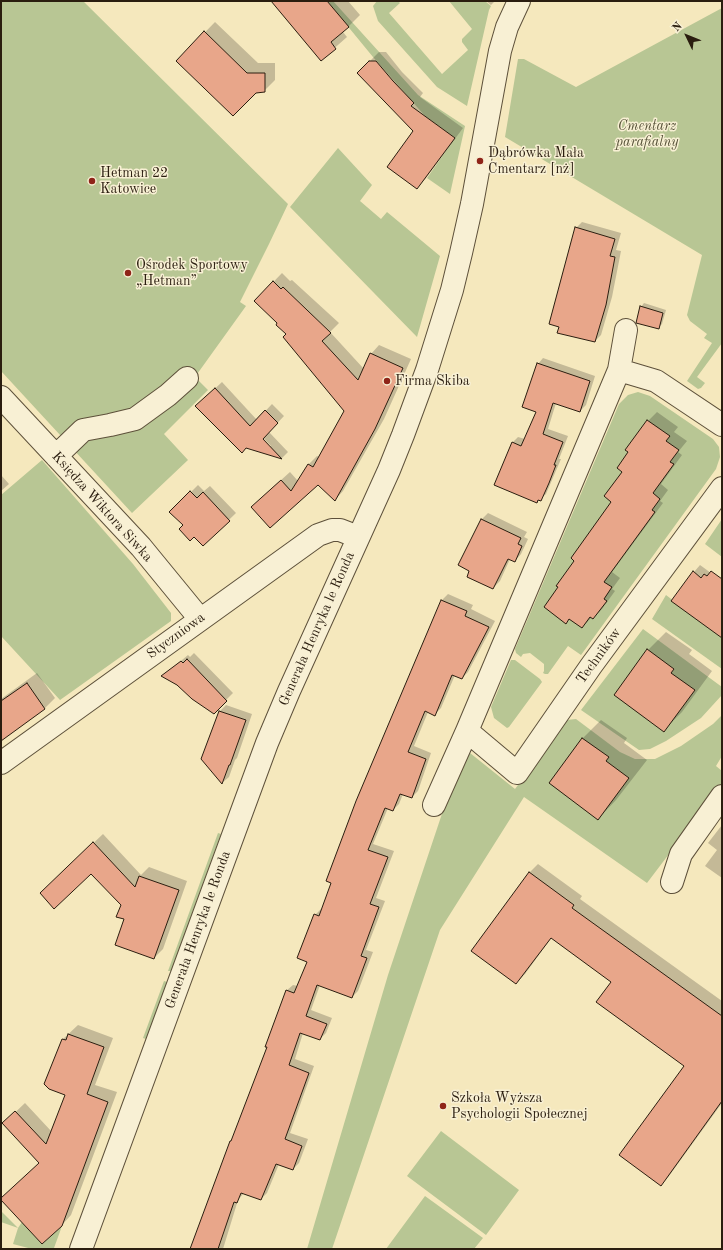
<!DOCTYPE html>
<meta charset="utf-8">
<style>
body{margin:0}
#map{position:relative;width:723px;height:1250px;overflow:hidden;background:#f5e8bd;font-family:"Old Standard TT",serif}
canvas{display:block}
.frame{position:absolute;inset:0;border:2px solid #2a1d0f;pointer-events:none}
.north{position:absolute;left:667px;top:16px;width:40px;height:40px;-webkit-text-stroke:3px #f8f0d4;paint-order:stroke;rotate:313deg;font-size:11px;font-weight:700;line-height:16px;text-align:center;color:#2a1d0f}
.north::after{content:'';display:block;margin:auto;width:14px;height:18px;background:#2a1d0f;clip-path:polygon(50% 0,100% 100%,50% 72%,0 100%)}
</style>
<div id="map">
<canvas width="723" height="1250"></canvas>
<div class="frame"></div>
<div class="north">N</div>
</div>
<script>
const g = document.querySelector('canvas').getContext('2d');
g.lineJoin = 'round';
function fillPath(path, color) {
  g.fillStyle = color;
  g.fill(path, 'evenodd');
}
function toPath(rows) {
  const path = new Path2D();
  for (const r of rows) {
    path.moveTo(r[0], r[1]);
    for (let i = 2; i < r.length; i += 2) path.lineTo(r[i], r[i + 1]);
  }
  return path;
}
function strokePath(path, color, width, dash) {
  g.strokeStyle = color;
  g.lineWidth = width;
  g.lineCap = dash ? 'butt' : 'round';
  g.setLineDash(dash || []);
  g.stroke(path);
}
function write(font, color, halo, rows, align = 'center') {
  g.font = font + ' "Old Standard TT",serif';
  g.lineWidth = 3;
  g.setLineDash([]);
  g.textBaseline = 'middle';
  g.strokeStyle = halo;
  g.fillStyle = color;
  for (const [text, x, y, turn = 0] of rows) {
    g.save();
    g.translate(x, y);
    g.rotate((+turn || 0) * Math.PI / 180);
    g.textAlign = isNaN(turn) ? turn : align;
    if (halo) g.strokeText(text, 0, 0);
    g.fillText(text, 0, 0);
    g.restore();
  }
}
const green = toPath([
 [1,1,83,1,288,204,269,244,240,302,246,306,195,377,208,390,164,434,188,460,132,513,1,371],
 [327,1,333,1,418,95,465,126,450,194,427,178,455,138,425,116,373,57],
 [377,1,398,1,400,3,389,13,442,74,468,50,462,42,462,39,472,29,449,1,485,1,491,6,489,10,467,106,437,87,378,21,373,6],
 [722,8,722,343,697,377,705,383,701,388,698,389,687,381,712,343,704,338,707,334,690,321,687,315,702,255,505,137,518,59,524,59,576,87],
 [338,148,372,185,360,201,381,219,387,212,440,256,417,337,290,207],
 [638,392,650,396,713,439,719,447,720,457,716,469,581,655,568,646,548,674,545,674,543,673,544,671,544,664,530,653,523,654,521,657,516,653,515,649,619,404,628,395],
 [42,460,133,564,171,613,171,621,60,700,1,636,1,495],
 [722,519,722,557,705,544],
 [666,595,722,638,722,669,652,619],
 [643,629,722,687,722,695,701,718,666,741,650,749,639,750,581,710],
 [511,660,515,660,540,679,542,682,509,727,507,728,494,718,491,707],
 [722,715,722,756,716,766,722,771,722,784,647,883,524,797,440,930,332,1249,307,1249,388,975,460,760,465,749,515,789,567,720,576,719,620,752,635,759,655,759,681,746,713,724],
 [218,833,221,834,171,971,168,971],
 [164,981,167,982,146,1039,143,1038],
 [441,1131,519,1190,486,1235,407,1176],
 [425,1196,483,1238,474,1249,386,1249],
 [1,1211,18,1228,22,1222,42,1244,62,1226,54,1248,32,1249,13,1244,18,1228,1,1222]
]);
const shadow = toPath([
 [272,1,348,1,360,15,343,32,347,37,321,60],
 [486,1,495,1,491,5],
 [215,22,258,63,275,63,275,80,264,91,177,61],
 [379,52,386,52,402,72,423,93,420,97,463,128,426,178,417,188,415,131,358,73],
 [582,222,621,233,616,250,621,251,612,297,601,335,595,341,576,228],
 [282,273,290,281,292,280,339,323,330,332,364,369,371,354,379,345,411,359,384,419,343,491,335,500,318,483,270,527,260,499,290,472,298,481,309,464,317,456,319,457,345,411,278,323,255,301],
 [644,303,666,310,662,324,658,328,641,307],
 [543,358,595,376,586,405,580,411,556,403,548,429,568,436,559,459,561,459,546,494,537,502,495,485,513,442,518,437,525,439,538,411,538,364],
 [222,382,257,420,272,404,284,416,269,432,288,452,282,458,246,447,203,400],
 [260,435,271,446,268,446],
 [657,412,678,427,674,432,687,441,678,452,682,455,661,484,668,490,660,501,663,503,612,572,620,578,612,589,615,591,602,609,593,618,592,617,582,627,570,618,566,623,576,560,613,502,630,452,627,450,648,421],
 [1,475,9,484,1,491],
 [198,485,204,491,210,486,236,513,203,545,171,512],
 [488,513,527,532,524,537,528,539,521,554,515,561,510,559,500,581,493,588,470,570,459,565,482,519],
 [700,565,722,581,722,637,694,572],
 [448,594,473,605,471,609,495,621,468,672,462,678,455,675,441,708,435,714,428,712,414,746,431,753,418,791,412,797,403,794,399,804,393,810,388,808,373,844,394,851,376,898,385,901,366,950,373,952,358,991,352,997,320,985,311,1010,332,1018,326,1033,320,1039,303,1033,295,1059,314,1066,290,1133,308,1139,299,1163,293,1169,279,1164,267,1193,261,1199,244,1193,238,1200,223,1249,191,1249,268,1047,286,991,293,985,298,986,308,962,315,915,321,909,323,909,332,883,357,801,442,600],
 [666,632,692,650,689,654,712,671,682,712,664,730,648,650],
 [194,653,233,693,214,712,170,670,188,655,190,657],
 [37,673,55,698,45,708,1,740,1,699],
 [226,705,252,714,237,758,235,760,229,777,222,783,202,759,220,711],
 [601,720,627,738,624,743,647,760,616,800,598,819,550,783,583,738],
 [722,825,722,878,705,866,717,850,708,843],
 [103,834,141,875,149,867,187,881,163,949,154,958,125,919,122,905,91,873,50,884],
 [538,864,582,896,580,899,722,1001,722,1103,669,1176,661,1185,686,1065,613,982,552,937,525,974,516,983,472,951,530,872],
 [78,1025,113,1038,95,1085,117,1092,71,1215,62,1225,40,1163,4,1123,25,1103,52,1132,67,1094,62,1040]
]);
const building = toPath([
 [271,1,327,1,349,27,331,42,336,49,321,61,271,1],
 [204,31,247,73,265,73,265,92,256,93,233,116,176,61,204,31],
 [369,61,376,61,393,81,414,103,411,106,455,138,417,189,387,167,413,131,357,73,369,61],
 [575,227,615,239,610,256,615,257,606,305,595,342,557,333,559,327,549,324,575,227],
 [273,281,281,289,283,287,331,333,322,341,358,380,370,353,403,368,375,429,335,501,318,485,270,528,251,507,281,480,291,491,308,464,313,467,344,411,283,337,286,334,276,325,277,323,254,301,273,281],
 [640,306,663,313,659,329,636,323,640,306],
 [537,363,590,381,580,412,553,403,543,434,563,442,554,465,556,465,549,483,541,501,538,500,537,503,494,485,512,442,521,446,536,412,522,407,537,363],
 [215,388,250,426,265,410,278,423,263,439,282,459,246,448,242,453,195,406,215,388],
 [647,420,670,436,666,441,679,450,670,462,674,464,653,493,660,499,652,510,655,512,604,582,612,587,604,599,607,601,593,619,590,617,582,628,569,619,566,624,544,607,558,587,556,586,574,561,571,558,611,502,604,496,622,472,617,468,628,452,625,450,647,420],
 [190,491,197,498,203,492,230,521,203,546,194,537,190,541,179,529,183,525,169,512,190,491],
 [481,519,521,538,518,544,522,546,515,562,508,559,493,589,467,577,469,571,458,565,481,519],
 [693,571,701,578,704,574,707,576,711,571,722,579,722,638,671,601,693,571],
 [441,600,467,611,465,616,489,627,462,679,452,675,435,716,425,711,408,752,426,759,412,798,400,794,393,811,385,808,368,850,388,857,370,904,379,907,361,956,367,958,352,998,317,985,306,1016,327,1024,320,1040,300,1033,289,1065,309,1073,285,1139,302,1146,293,1170,276,1164,261,1200,241,1193,237,1203,234,1202,218,1249,190,1249,230,1141,231,1141,267,1047,265,1047,286,990,294,993,307,962,297,958,314,914,319,916,331,883,326,881,356,801,441,600],
 [647,649,674,669,671,673,695,690,664,732,614,695,647,649],
 [187,659,227,701,214,714,192,699,177,685,161,676,181,661,183,663,187,659],
 [27,683,45,709,1,741,1,701,27,683],
 [219,711,246,720,230,765,229,765,222,784,201,759,219,711],
 [582,738,609,757,606,761,629,778,598,820,549,783,582,738],
 [93,842,135,887,139,876,179,890,154,959,115,945,124,919,116,917,121,905,91,874,54,909,40,893,93,842],
 [529,872,574,905,572,908,722,1016,722,1101,661,1186,619,1155,684,1066,596,1002,611,982,551,938,516,984,471,951,529,872],
 [68,1034,104,1047,87,1094,108,1102,62,1226,42,1244,1,1200,1,1198,39,1163,2,1123,15,1111,46,1144,65,1095,49,1089,44,1084,62,1039,66,1040,68,1034]
]);
const minor = toPath([
 [626,330,619,370,467,731,517,773,591,666,722,488],
 [619,370,656,381,722,425],
 [1,397,141,547,200,619],
 [56,456,83,430,110,425,135,419,168,395,187,378],
 [1,763,318,535,332,530,340,530,358,537],
 [434,805,467,731],
 [672,882,681,854,722,796],
 [81,1249,267,743,289,691,389,470,403,435,427,370,452,290,461,253,472,204,500,51,507,27,519,1]
]);
const markers = [
 [480,161,4,"#8f2418"],
 [92,181,4,"#8f2418"],
 [128,273,4,"#8f2418"],
 [387,381,4,"#8f2418"],
 [443,1106,4,"#8f2418"]
];
const parkNames = [
 ["Cmentarz",647,126],
 ["parafialny",647,142]
];
const poiNames = [
 ["Dąbrówka Mała",488,153],
 ["Cmentarz [nż]",488,169],
 ["Hetman 22",100,173],
 ["Katowice",100,189],
 ["Ośrodek Sportowy",136,265],
 ["„Hetman”",136,281],
 ["Firma Skiba",395,381],
 ["Szkoła Wyższa",451,1098],
 ["Psychologii Społecznej",451,1114]
];
const streetNames = [
 ["Księdza Wiktora Siwka",102,507,48],
 ["Generała Henryka le Ronda",317,629,-66],
 ["Styczniowa",176,636,-36],
 ["Techników",599,656,-54],
 ["Generała Henryka le Ronda",198,930,-70]
];
fillPath(green, '#b8c694');
fillPath(shadow, '#0003');
fillPath(building, '#e8a68a');
strokePath(building, '#2a1d0f', 1);
strokePath(minor, '#5d503a', 24);
strokePath(minor, '#f8f0d4', 22);
for (const [x, y, r, color] of markers) {
  const dot = new Path2D();
  dot.arc(x, y, r, 0, 2 * Math.PI);
  g.fillStyle = color;
  g.fill(dot);
  strokePath(dot, '#f8f0d4', 1.5);
}
write('italic 14px', '#555037', '#f8f0d4', parkNames);
write('14px', '#2a1d0f', '#f8f0d4', poiNames, 'left');
write('14px', '#2a1d0f', '#f8f0d4', streetNames);
</script>
